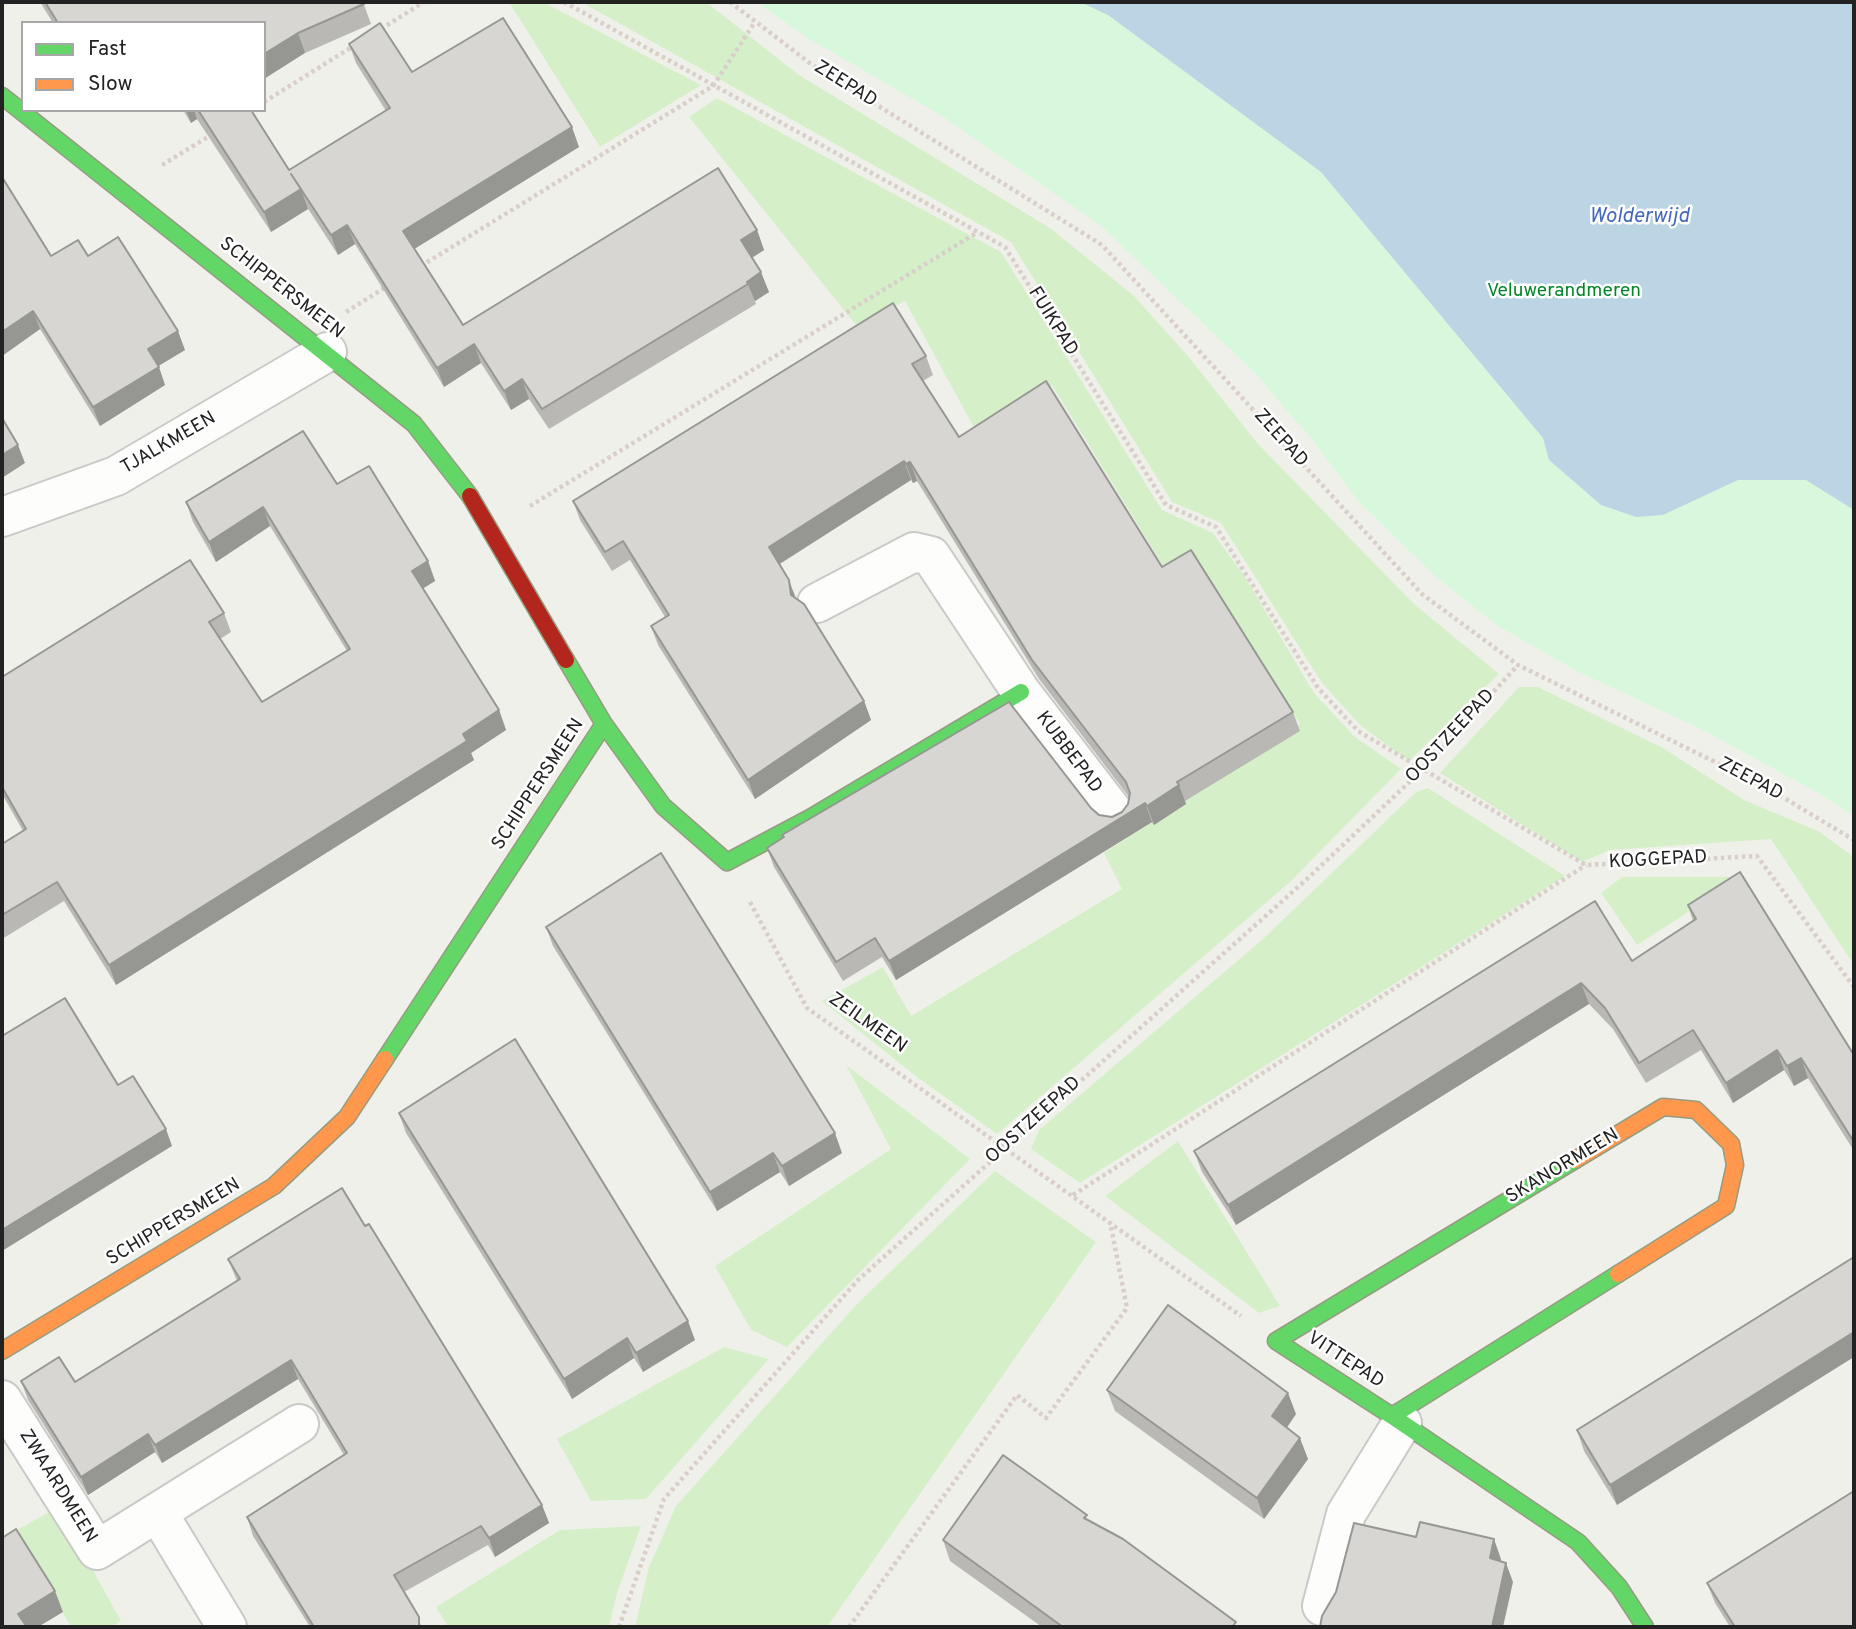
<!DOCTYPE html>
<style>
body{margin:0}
#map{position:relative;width:1856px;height:1629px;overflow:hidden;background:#f0f0eb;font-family:Overpass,sans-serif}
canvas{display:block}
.frame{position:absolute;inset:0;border:4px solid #222;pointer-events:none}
.legend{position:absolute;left:21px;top:21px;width:245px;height:91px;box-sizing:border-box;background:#fff;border:2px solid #a7a7a7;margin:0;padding:9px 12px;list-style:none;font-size:21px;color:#222}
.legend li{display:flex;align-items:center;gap:14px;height:35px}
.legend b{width:35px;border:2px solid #a7a7a7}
</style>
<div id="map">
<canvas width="1856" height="1629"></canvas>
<div class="frame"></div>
<ul class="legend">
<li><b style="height:9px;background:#63d668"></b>Fast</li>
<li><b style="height:9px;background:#ff974d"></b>Slow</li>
</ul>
</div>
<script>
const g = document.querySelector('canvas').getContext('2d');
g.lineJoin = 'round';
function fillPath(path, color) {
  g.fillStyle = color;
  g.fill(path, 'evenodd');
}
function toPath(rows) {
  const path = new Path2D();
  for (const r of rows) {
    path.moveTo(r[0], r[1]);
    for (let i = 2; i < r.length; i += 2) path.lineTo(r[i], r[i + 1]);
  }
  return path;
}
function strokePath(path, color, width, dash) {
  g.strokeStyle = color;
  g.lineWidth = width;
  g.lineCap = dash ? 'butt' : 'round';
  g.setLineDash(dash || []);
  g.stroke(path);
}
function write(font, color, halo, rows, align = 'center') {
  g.font = font + ' Overpass,sans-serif';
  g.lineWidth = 5;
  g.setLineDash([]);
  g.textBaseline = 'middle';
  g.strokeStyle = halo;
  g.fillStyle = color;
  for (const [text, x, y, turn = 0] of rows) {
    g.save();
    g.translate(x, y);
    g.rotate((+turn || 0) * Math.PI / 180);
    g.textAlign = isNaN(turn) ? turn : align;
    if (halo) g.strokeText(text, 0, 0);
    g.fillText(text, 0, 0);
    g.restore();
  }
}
const grass = toPath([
 [509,2,543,2,701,85,600,147],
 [581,2,706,2,799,75,1050,228,1133,295,1188,356,1258,444,1413,603,1499,674,1409,761,1361,726,1322,683,1221,523,1172,502,1011,242],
 [717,98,1001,252,1162,510,1213,533,1245,577,1314,693,1354,736,1401,769,1290,882,997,1134,918,1078,822,1001,883,967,911,1016,1122,889,1104,853,1300,724,1193,556,1168,574,1052,385,977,433,905,301,856,325,689,117],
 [1519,687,1538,687,1663,748,1744,800,1818,831,1854,857,1854,965,1771,839,1610,850,1582,862,1440,773],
 [1428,788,1565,876,1080,1183,1031,1149,1039,1130,1263,939,1416,792],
 [1622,877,1743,877,1637,945,1601,893],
 [846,1065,970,1159,787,1347,751,1330,715,1266,891,1149],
 [1178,1141,1280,1306,1259,1313,1105,1196],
 [995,1171,1096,1242,827,1627,635,1627,649,1567,676,1506,858,1303],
 [724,1347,769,1359,646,1499,591,1501,557,1439],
 [58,1507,121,1621,110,1627,71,1627,17,1530],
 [641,1526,617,1593,609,1627,448,1627,436,1607,560,1530]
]);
const park = toPath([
 [756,2,1854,2,1854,816,1820,794,1707,732,1577,671,1498,626,1436,577,1359,502,1314,442,1253,371,1100,225,942,116,811,40]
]);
const water = toPath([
 [1080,2,1854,2,1854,510,1806,480,1738,480,1663,515,1636,517,1601,505,1549,460,1543,438,1321,172,1108,15]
]);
const path = toPath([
 [564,2,1005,247,1166,505,1216,527,1318,688,1358,731,1586,865,1757,856,1854,987],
 [730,2,811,64,1102,245,1422,594,1518,665,1764,786,1854,840],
 [381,29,424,2],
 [264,102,355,45],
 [162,165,211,135],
 [421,266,713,86,755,22],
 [346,312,386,287],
 [530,506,978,232],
 [750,902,807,1008,1241,1316],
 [1073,1195,1586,865],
 [619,1627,664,1499,858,1280,1307,879,1421,771,1518,665],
 [849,1627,1017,1395,1046,1418,1127,1308,1110,1222]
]);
const street = toPath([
 [2,517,116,476,327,352],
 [817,603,914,552,931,556,1021,692,1115,814],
 [2,1400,97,1550,299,1424],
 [158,1513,227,1627],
 [1322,1606,1346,1514,1402,1423]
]);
const fast = toPath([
 [2,96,414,424,470,496],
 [604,724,663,806,727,862,810,818,1021,692],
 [385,1059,604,724,566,660],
 [1618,1274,1392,1416,1578,1542,1619,1587,1645,1627],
 [1392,1416,1276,1341,1575,1160]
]);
const slow = toPath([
 [1575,1160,1663,1107,1696,1110,1731,1144,1735,1165,1726,1206,1618,1274],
 [2,1351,274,1186,347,1117,385,1059]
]);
const jam = toPath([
 [470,496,566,660]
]);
const wall = toPath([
 [40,2,363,2,371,24,305,53,264,23,53,23],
 [349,44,579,147,414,249,463,325,757,230,764,250,752,258,769,292,755,301,756,304,549,429,529,399,511,410,481,363,444,387,355,244,338,255,307,207,308,209,271,232,197,119,191,123,183,110,251,110,289,170,386,111,356,63],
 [2,177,51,256,88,256,185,350,158,366,165,385,100,426,40,329,2,356],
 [926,356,933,375,923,381,959,437,1162,567,1293,712,1300,731,1185,801,1186,804,1154,825,1152,822,896,980,882,957,843,981,774,867,767,848,1091,808,1099,815,1112,817,1122,812,1128,804,1129,797,1039,679,917,481,913,483,911,480,780,564,796,598,864,701,871,720,755,799,658,645,651,626,665,617,630,560,612,571,580,520,573,501],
 [337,484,428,561,435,581,422,588,499,710,506,730,471,753,474,760,116,985,64,901,2,939,2,844,23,831,2,794,2,677,224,613,231,632,220,639,262,702,347,651,270,526,216,562,193,522,186,502],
 [1688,905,1852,1052,1854,1050,1854,1151,1808,1078,1794,1086,1784,1070,1733,1103,1701,1050,1646,1083,1613,1029,1589,1004,1236,1225,1202,1172,1194,1151,1632,961,1693,921],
 [546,927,842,1153,789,1186,780,1172,717,1211,553,946],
 [399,1113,695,1340,643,1372,634,1358,572,1399,406,1133],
 [365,1226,542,1505,549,1523,495,1557,488,1545,404,1592,422,1627,310,1627,253,1536,247,1517,344,1455,298,1379,162,1463,155,1452,88,1495,28,1400,21,1381,75,1382,237,1281,228,1259],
 [1854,1257,1617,1505,1584,1451,1577,1430],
 [1107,1390,1296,1414,1287,1428,1308,1459,1264,1519,1115,1411],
 [1089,1521,1238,1627,1042,1627,950,1561,943,1540],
 [1707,1583,1854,1627,1730,1627,1715,1603]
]);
const shadedWall = toPath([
 [298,33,305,53,264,79,264,54],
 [186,110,194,110,197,119,191,123],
 [572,127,579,147,411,251,403,231],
 [301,189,308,209,271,232,264,212],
 [347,225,355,244,338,255,331,235],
 [757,230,764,250,748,260,741,240],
 [761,272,769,292,755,301,747,282],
 [33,311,40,329,2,356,2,332],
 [178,331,185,350,155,368,148,349],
 [474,344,481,363,444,387,437,368],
 [159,367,165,385,100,426,93,407],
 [522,379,529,399,511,410,504,391],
 [18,445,25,463,2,478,2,455],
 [904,461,911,480,776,566,769,547],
 [910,462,917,481,913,483,906,464],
 [263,507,270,526,216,562,209,542],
 [428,561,435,581,419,591,412,571],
 [789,580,796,599,791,595],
 [864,701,871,720,755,799,748,780],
 [499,710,506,730,471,753,474,760,116,985,109,965],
 [1179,785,1186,804,1154,825,1147,806],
 [1145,803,1152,822,896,980,889,961],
 [1581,983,1589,1004,1236,1225,1228,1205],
 [1777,1050,1784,1070,1733,1103,1726,1083],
 [1801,1058,1808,1078,1794,1086,1787,1066],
 [166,1129,172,1146,2,1251,2,1230],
 [835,1133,842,1153,789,1186,782,1166],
 [773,1153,780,1172,717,1211,710,1192],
 [688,1321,695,1340,643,1372,636,1353],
 [1854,1332,1854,1357,1617,1505,1610,1485],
 [627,1338,634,1358,572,1399,564,1379],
 [291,1360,298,1379,162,1463,155,1445],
 [1288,1393,1296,1414,1279,1438,1272,1416],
 [148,1434,155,1452,88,1495,81,1477],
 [1300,1438,1308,1459,1264,1519,1257,1498],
 [542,1505,549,1523,495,1557,489,1538],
 [1494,1539,1501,1559,1497,1578,1490,1558],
 [1506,1563,1513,1582,1503,1627,1492,1627],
 [55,1591,63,1612,38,1627,23,1627,18,1614]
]);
const building = toPath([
 [45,2,363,2,364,4,298,33,264,54,264,23,58,23,45,2],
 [503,18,572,127,403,231,463,325,718,168,757,230,741,240,761,272,747,282,748,284,542,409,522,379,504,391,474,344,437,368,347,225,331,235,291,174,301,189,264,212,198,110,251,110,289,170,390,108,349,44,380,23,412,72,503,18],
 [2,177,51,256,78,240,88,256,118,237,178,331,148,349,159,367,93,407,33,311,2,332,2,177],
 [893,303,926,356,912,364,959,437,1046,381,1162,567,1191,550,1293,712,1177,782,1179,785,1147,806,1145,803,889,961,875,938,836,962,767,848,784,837,782,835,1009,702,1091,808,1099,815,1112,817,1122,812,1128,804,1130,793,1126,782,1032,660,910,462,906,464,904,461,769,547,789,580,791,595,804,604,864,701,748,780,651,626,669,615,623,541,605,552,573,501,893,303],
 [2,418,18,445,2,455,2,418],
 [303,431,337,484,369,466,428,561,412,571,499,710,463,734,467,741,109,965,57,882,2,915,2,844,26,829,2,787,2,677,190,560,224,613,209,622,262,702,350,649,263,507,209,542,186,502,303,431],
 [661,853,835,1133,782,1166,773,1153,710,1192,546,927,661,853],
 [1740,872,1852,1052,1854,1050,1854,1142,1801,1058,1787,1066,1777,1050,1726,1083,1693,1030,1639,1063,1605,1008,1581,983,1228,1205,1194,1151,1595,901,1632,961,1696,919,1688,905,1740,872],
 [65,998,118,1085,133,1076,166,1129,2,1230,2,1036,65,998],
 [515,1039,688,1321,636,1353,627,1338,564,1379,399,1113,515,1039],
 [342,1188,365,1226,369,1224,542,1505,489,1538,481,1526,394,1575,419,1617,419,1627,314,1627,247,1517,347,1453,291,1360,155,1445,148,1434,81,1477,21,1381,59,1357,75,1382,240,1279,228,1259,342,1188],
 [1854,1257,1854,1332,1610,1485,1577,1430,1854,1257],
 [1168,1305,1288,1393,1272,1416,1300,1438,1257,1498,1107,1390,1168,1305],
 [1003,1455,1087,1515,1084,1518,1123,1539,1236,1622,1232,1627,1063,1627,943,1540,1003,1455],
 [1854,1491,1854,1627,1735,1627,1707,1583,1854,1491],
 [1420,1522,1494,1539,1490,1558,1506,1563,1492,1627,1320,1627,1322,1616,1336,1592,1354,1523,1416,1537,1420,1522],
 [16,1529,55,1591,18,1614,27,1627,2,1627,2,1538,16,1529]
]);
const streetNames = [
 ["ZEEPAD",845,85,32],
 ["SCHIPPERSMEEN",281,289,38],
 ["FUIKPAD",1052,322,58],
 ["ZEEPAD",1280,439,48],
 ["TJALKMEEN",169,444,-30],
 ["OOSTZEEPAD",1451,737,-47],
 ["KUBBEPAD",1068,753,53],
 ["ZEEPAD",1750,780,28],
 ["SCHIPPERSMEEN",539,785,-57],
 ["KOGGEPAD",1658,861,-3],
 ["ZEILMEEN",867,1024,35],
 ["OOSTZEEPAD",1034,1121,-42],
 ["SKANORMEEN",1563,1167,-31],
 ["SCHIPPERSMEEN",174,1223,-31],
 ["VITTEPAD",1345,1361,33],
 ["ZWAARDMEEN",57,1487,58]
];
const parkNames = [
 ["Veluwerandmeren",1564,292]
];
const waterNames = [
 ["Wolderwijd",1639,218]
];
fillPath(grass, '#d5f0c8');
fillPath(park, '#d8f8de');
fillPath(water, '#bcd5e5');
strokePath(street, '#c9c9c7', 42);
strokePath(fast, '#959c81', 19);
strokePath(slow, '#959c81', 19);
strokePath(jam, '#959c81', 19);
strokePath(path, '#d9cec9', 4.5, [3.5, 3.5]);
strokePath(street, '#fdfdfc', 38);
strokePath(fast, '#63d668', 16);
strokePath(slow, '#ff974d', 16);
strokePath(jam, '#b3261e', 16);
fillPath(wall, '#b9b8b5');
fillPath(shadedWall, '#969693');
fillPath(building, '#d7d6d2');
strokePath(building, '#969693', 2);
write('19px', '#222', '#fff', streetNames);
write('19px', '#038828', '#fff', parkNames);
write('italic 21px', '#4569bb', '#fff', waterNames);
</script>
